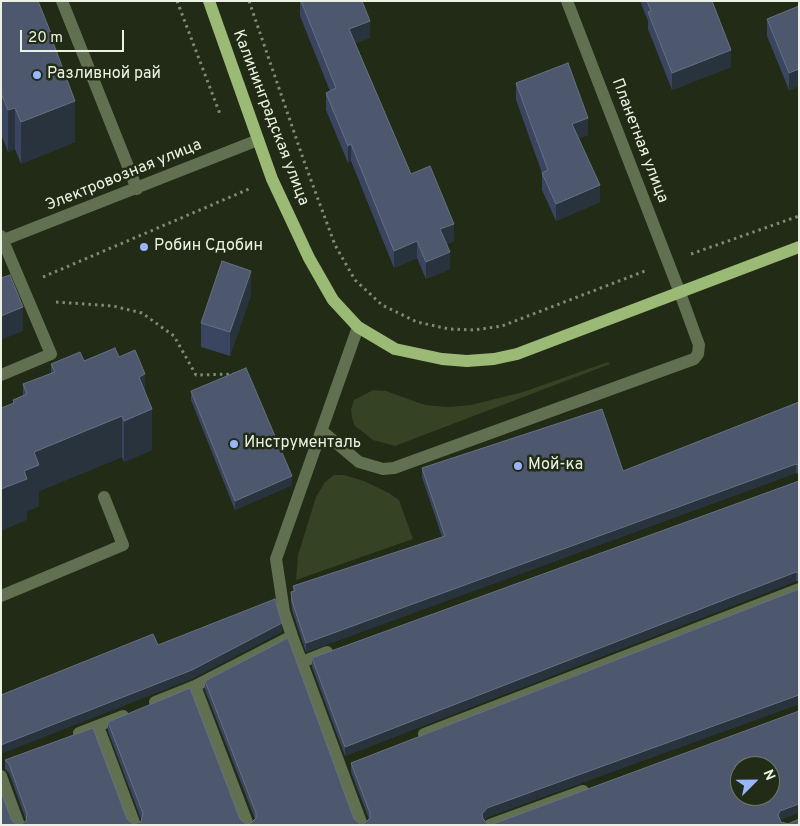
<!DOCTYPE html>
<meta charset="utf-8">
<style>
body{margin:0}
#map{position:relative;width:800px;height:826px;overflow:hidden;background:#212b15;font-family:Overpass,sans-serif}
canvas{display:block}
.frame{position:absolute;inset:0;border:2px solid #ebf2e4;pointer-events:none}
.north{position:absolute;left:730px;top:756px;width:50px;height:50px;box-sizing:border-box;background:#212b15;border:1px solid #727b68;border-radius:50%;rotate:67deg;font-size:14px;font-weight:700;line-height:20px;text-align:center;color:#ebf2e4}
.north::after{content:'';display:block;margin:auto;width:18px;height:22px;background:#99b5fd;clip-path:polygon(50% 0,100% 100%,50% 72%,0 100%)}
.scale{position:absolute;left:20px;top:30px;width:104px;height:22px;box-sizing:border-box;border:2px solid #ebf2e4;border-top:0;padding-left:6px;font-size:15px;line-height:18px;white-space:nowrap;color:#ebf2e4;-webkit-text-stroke:4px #212b15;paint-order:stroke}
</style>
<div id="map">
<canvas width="800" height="826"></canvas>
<div class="frame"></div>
<div class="north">N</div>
<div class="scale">20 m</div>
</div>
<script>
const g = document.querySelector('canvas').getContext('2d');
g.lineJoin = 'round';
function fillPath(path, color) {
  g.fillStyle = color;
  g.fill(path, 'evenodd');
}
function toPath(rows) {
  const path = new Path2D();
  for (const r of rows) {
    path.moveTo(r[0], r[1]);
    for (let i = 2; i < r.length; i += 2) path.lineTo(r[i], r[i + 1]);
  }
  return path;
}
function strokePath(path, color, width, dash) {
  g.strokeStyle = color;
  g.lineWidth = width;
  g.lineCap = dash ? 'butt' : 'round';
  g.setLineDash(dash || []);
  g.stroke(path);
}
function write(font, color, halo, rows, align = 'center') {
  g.font = font + ' Overpass,sans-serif';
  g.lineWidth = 5;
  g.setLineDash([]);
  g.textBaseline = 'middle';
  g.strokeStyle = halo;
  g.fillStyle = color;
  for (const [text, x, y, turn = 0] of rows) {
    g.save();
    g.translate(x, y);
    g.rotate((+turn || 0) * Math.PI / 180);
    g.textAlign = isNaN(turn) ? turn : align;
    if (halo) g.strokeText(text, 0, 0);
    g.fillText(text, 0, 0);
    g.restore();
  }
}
const green = toPath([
 [608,362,610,364,395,446,373,440,355,426,352,418,351,409,354,400,373,390,386,391,425,405,448,407,471,405,523,392],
 [334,475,344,475,364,481,389,493,399,500,413,539,296,580,298,555,316,497,325,482]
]);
const path = toPath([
 [177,1,220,114],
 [249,1,305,164,335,245,355,280,382,305,417,322,449,329,474,330,502,326,645,271],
 [691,254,799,216],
 [43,277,249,189],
 [56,302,113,306,142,313,174,336,196,375,234,374]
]);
const minor = toPath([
 [62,1,137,189],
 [1,236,51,354,1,375],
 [1,241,258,140],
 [358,327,276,559,284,612,292,636,362,825],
 [322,431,359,462,383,469,394,468,694,359,698,354,699,345,680,293,567,1],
 [1,596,123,545,104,497],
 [302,662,327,652],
 [195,686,248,825],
 [155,702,195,686,292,636],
 [98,726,135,825],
 [79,733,123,716],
 [424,734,799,589],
 [1,776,19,825],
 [490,825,583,791]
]);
const major = toPath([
 [209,1,272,179,309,258,333,300,358,327,395,349,442,359,467,361,494,359,517,354,799,247]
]);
const wall = toPath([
 [1,1,52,41,75,142,21,164,15,149,8,152,1,134],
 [300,1,362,1,370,38,355,43,411,174,454,241,446,244,450,269,426,279,417,258,394,268,351,161,348,163,326,110,326,93,330,91,300,16],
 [640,1,712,1,731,67,672,90,648,29,648,21],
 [799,6,799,86,789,90,767,36,767,19],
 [516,83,588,135,579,138,600,202,556,221,542,190,542,173,516,100],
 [251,295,230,356,201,347,201,323],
 [119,357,145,391,152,450,124,462,122,457,39,491,39,506,27,511,27,520,13,400,23,396,23,384,51,373,51,364],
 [191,391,292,485,235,510,191,400],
 [799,402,799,474,796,473,306,652,292,610,291,601,291,592,293,591,293,586,442,537,422,477,422,468,623,471],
 [799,481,799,582,796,581,345,756,312,667,312,658],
 [799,589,799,704,487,817,484,821,488,824,780,820,781,822,799,825,1,825,11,819,14,823,21,824,26,821,26,820,9,773,5,769,5,760,127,819,133,824,141,822,141,819,108,731,108,722,246,824,251,823,255,819,205,690,205,681,354,819,360,824,365,823,369,819,351,772,351,763]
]);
const shadedWall = toPath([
 [370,21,370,38,349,46,349,29],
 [731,50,731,67,672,90,672,73],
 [799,69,799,86,789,90,789,73],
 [75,101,75,142,21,164,21,122],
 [15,108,15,149,8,152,8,110],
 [588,118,588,135,572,141,572,124],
 [351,144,351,161,348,163,348,146],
 [600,185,600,202,556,221,556,204],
 [454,224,454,241,440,246,440,229],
 [417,241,417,258,394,268,394,251],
 [450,252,450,269,426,279,426,262],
 [251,271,251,295,230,356,230,332],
 [23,307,23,331,1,340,1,316],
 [145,374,145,412,152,409,152,450,124,462,124,421,139,377],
 [122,416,122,457,39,491,39,506,27,511,27,520,1,531,1,489,24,471,34,452],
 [796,464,796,473,306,652,306,643],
 [292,476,292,485,235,510,235,501],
 [796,572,796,581,345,756,345,747],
 [282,623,282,632,192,679,1,754,1,745],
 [799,695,799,704,487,817,482,823,482,814,487,808],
 [799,804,799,813,780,820,778,824,778,815,780,811]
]);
const building = toPath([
 [1,1,38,1,52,36,51,37,75,101,21,122,15,108,8,110,1,93,1,1],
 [301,1,362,1,370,21,349,29,411,174,430,166,454,224,440,229,450,252,426,262,417,241,394,251,351,144,348,146,326,93,336,88,301,1],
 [647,1,712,1,731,50,672,73,648,12,651,11,647,1],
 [799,6,799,69,789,73,767,19,799,6],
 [568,63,588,118,572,124,600,185,556,204,542,173,548,170,516,83,568,63],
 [222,261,251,271,230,332,201,323,222,261],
 [10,275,23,307,1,316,1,278,10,275],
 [115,348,119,357,135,350,145,374,139,377,152,409,124,421,122,416,34,452,39,465,24,471,27,479,1,489,1,408,14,403,13,400,27,394,23,384,55,372,51,364,80,352,84,361,115,348],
 [246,368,292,476,235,501,191,391,246,368],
 [799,402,799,465,796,464,306,643,292,601,291,592,295,591,293,586,445,536,422,468,602,409,623,471,799,402],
 [799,481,799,573,796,572,345,747,312,658,799,481],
 [799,589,799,695,487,808,482,814,483,819,488,824,493,824,799,711,799,804,780,811,778,815,781,822,788,824,799,819,799,825,1,825,1,791,11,819,14,823,21,824,26,821,27,814,9,764,5,760,93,728,127,819,133,824,141,822,143,813,108,722,190,688,240,819,246,824,251,823,256,818,256,813,205,681,288,638,354,819,360,824,365,823,370,818,370,813,351,763,799,589],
 [740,766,770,766,770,796,740,796,740,766],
 [275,599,282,623,192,670,1,745,1,695,153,634,158,645,275,599]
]);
const markers = [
 [37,75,5,"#99b5fd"],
 [144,247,5,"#99b5fd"],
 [234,444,5,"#99b5fd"],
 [518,466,5,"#99b5fd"]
];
const poiNames = [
 ["Разливной рай",47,75],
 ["Робин Сдобин",154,247],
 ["Инструменталь",244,444],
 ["Мой-ка",528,466]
];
const streetNames = [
 ["Калининградская улица",270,118,69],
 ["Планетная улица",639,141,69],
 ["Электровозная улица",124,176,-22]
];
fillPath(green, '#354223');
strokePath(path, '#808876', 3, [2.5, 4]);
strokePath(minor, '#617050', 12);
strokePath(major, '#9bba75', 12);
fillPath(wall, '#3a4561');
fillPath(shadedWall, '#28333d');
fillPath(building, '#4d586f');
strokePath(building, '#667081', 1);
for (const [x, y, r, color] of markers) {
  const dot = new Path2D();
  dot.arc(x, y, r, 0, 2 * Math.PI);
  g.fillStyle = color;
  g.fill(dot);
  strokePath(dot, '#212b15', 2);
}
write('16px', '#ebf2e4', '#212b15', poiNames, 'left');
write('16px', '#ebf2e4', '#212b15', streetNames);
</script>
